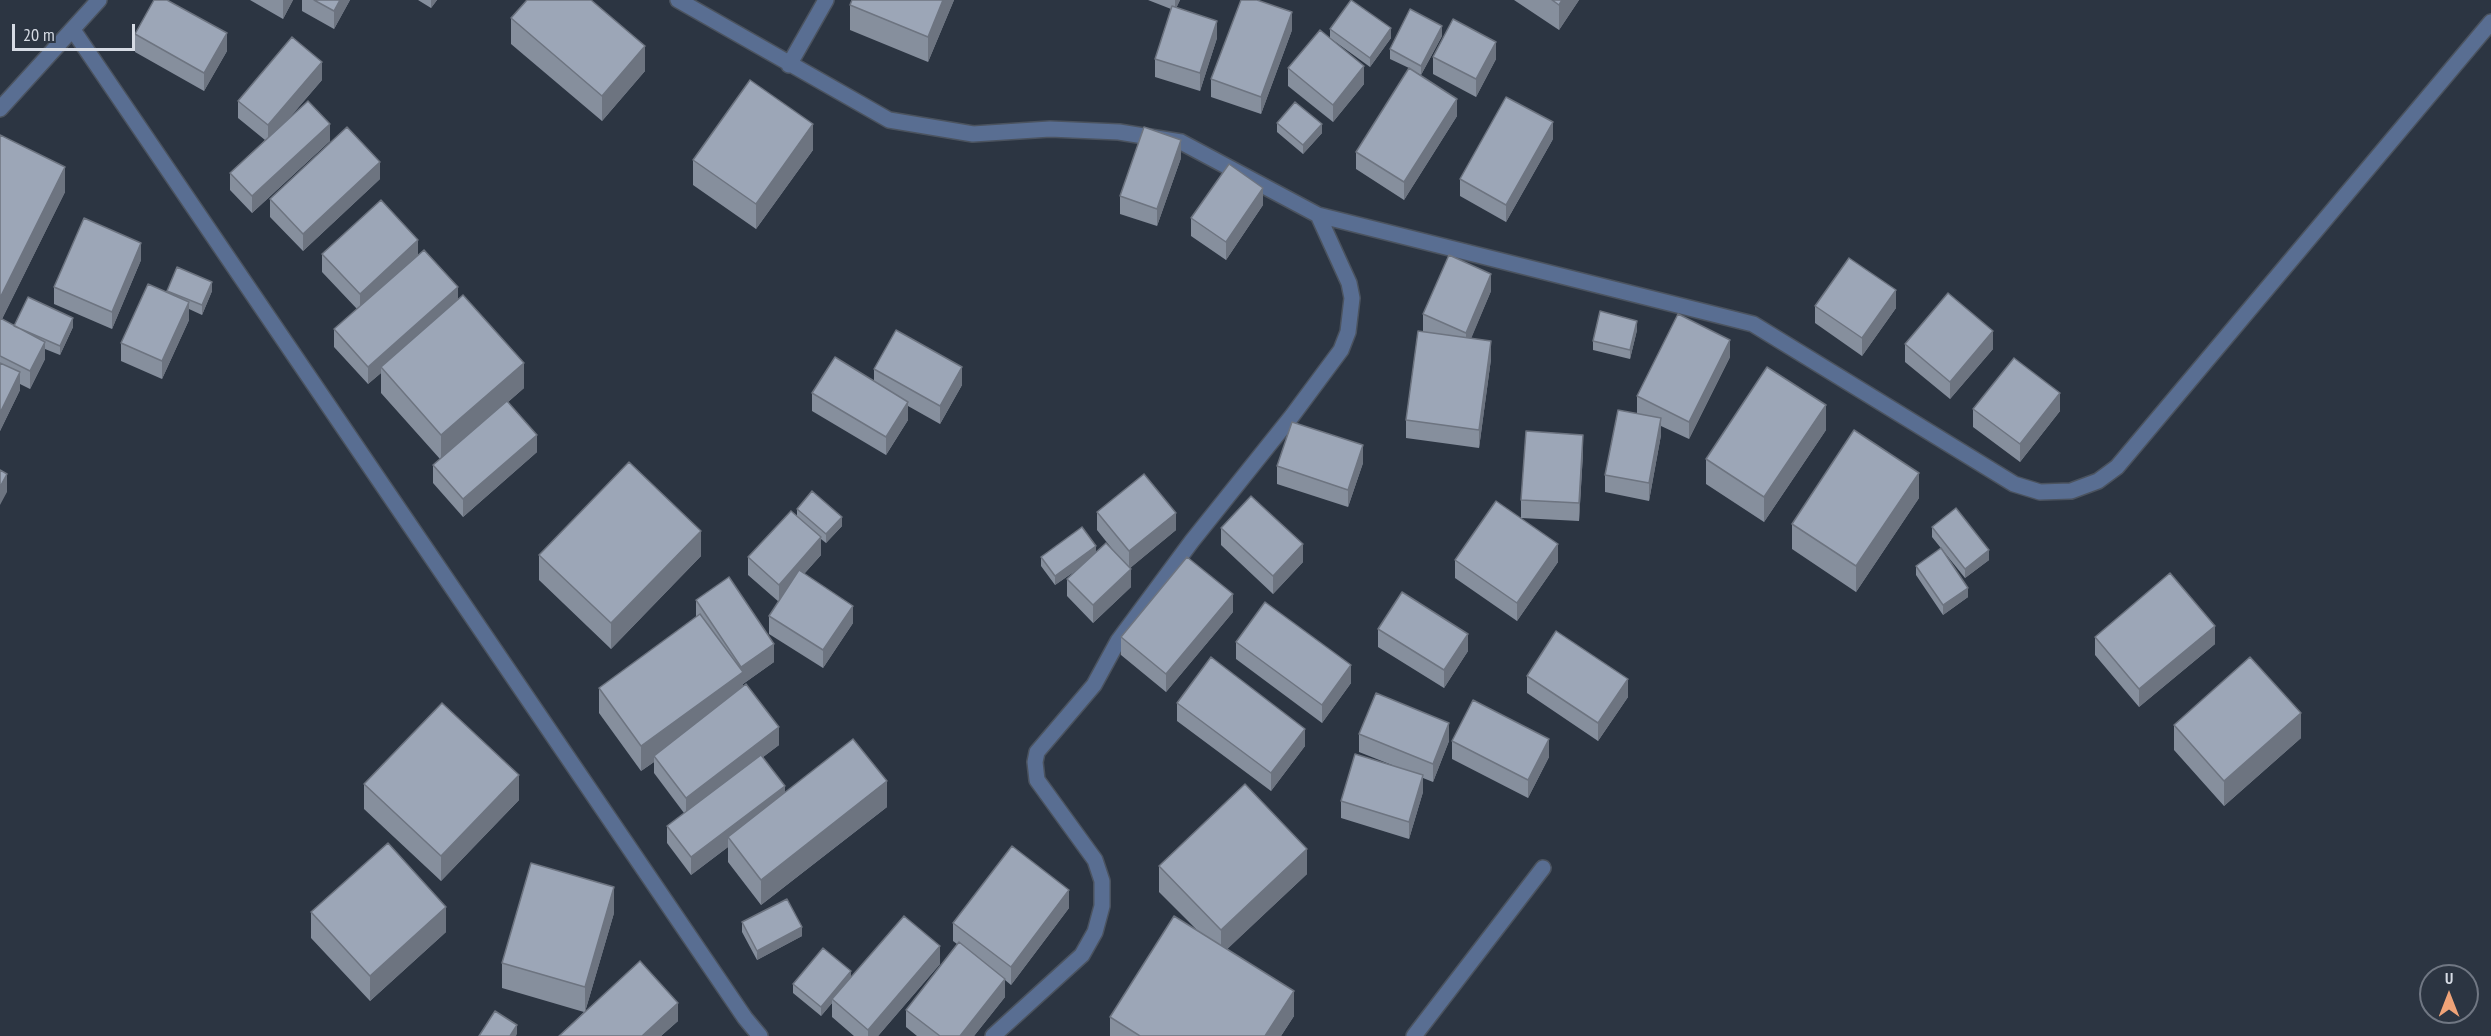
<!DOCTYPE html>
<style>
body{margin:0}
#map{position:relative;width:2491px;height:1036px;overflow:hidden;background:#2c3542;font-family:"PT Sans Narrow",sans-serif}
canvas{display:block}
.north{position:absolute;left:2419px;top:964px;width:60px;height:60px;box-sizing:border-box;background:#2c3542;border:2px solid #707783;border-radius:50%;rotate:0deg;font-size:16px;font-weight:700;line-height:24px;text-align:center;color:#d6dbe4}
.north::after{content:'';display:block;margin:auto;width:21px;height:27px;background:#efa378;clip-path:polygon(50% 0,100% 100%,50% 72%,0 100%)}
.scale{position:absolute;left:12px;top:24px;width:123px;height:27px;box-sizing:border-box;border:3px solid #d6dbe4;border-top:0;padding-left:8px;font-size:18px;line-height:21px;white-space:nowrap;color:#d6dbe4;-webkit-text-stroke:4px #2c3542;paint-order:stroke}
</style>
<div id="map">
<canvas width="2491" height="1036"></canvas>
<div class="north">U</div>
<div class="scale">20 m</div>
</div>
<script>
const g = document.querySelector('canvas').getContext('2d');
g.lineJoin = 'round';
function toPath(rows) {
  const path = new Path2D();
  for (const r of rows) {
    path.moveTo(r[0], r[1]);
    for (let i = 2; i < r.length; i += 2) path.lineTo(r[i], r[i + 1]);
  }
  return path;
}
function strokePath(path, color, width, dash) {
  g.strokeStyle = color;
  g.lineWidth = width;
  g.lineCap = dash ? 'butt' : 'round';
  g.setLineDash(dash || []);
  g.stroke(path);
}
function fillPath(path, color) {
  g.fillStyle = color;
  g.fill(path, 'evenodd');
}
const minor = toPath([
 [678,0,889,120,973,134,1050,129,1119,132,1181,142,1318,215,1753,324,2014,484,2040,492,2071,491,2098,481,2117,467,2491,22],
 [73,30,745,1018,760,1036],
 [789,65,826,0],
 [0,109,99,0],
 [993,1036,1082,955,1095,932,1102,906,1102,881,1095,860,1037,780,1035,762,1037,752,1094,685,1118,641,1192,541,1292,416,1341,350,1348,332,1352,298,1349,283,1318,215],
 [1414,1036,1543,868]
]);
const wall = toPath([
 [250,0,293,0,283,19],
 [302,0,350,0,334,29,302,11],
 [418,0,437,0,431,8],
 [954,0,928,62,850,30,850,5],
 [1148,0,1180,0,1176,8,1217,38,1200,91,1155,77,1155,59,1171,9],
 [1514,0,1579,0,1559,30],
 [511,18,645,71,602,121,511,44],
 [1330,29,1391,38,1370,67,1330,38],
 [1292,30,1261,114,1211,97,1211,79],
 [135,34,227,51,204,91,135,52],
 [1442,36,1421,75,1413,71,1457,116,1404,200,1356,169,1356,152,1409,68,1390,59,1390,49],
 [1433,57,1496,59,1476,97,1433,74],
 [1288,68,1364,84,1333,122,1288,86],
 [322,80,290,117,330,141,252,213,230,190,230,173,265,140,238,118,238,101],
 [1277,123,1322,133,1303,154,1277,132],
 [0,135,65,192,2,319,14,326,73,327,60,355,45,349,45,359,30,389,20,384,20,390,0,431],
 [1553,139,1506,222,1460,196,1460,179],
 [813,150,756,229,693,185,693,160],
 [1181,158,1157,226,1120,214,1120,196],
 [380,179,303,251,270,217,270,199],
 [1263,205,1226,260,1191,236,1191,218],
 [322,254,418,255,458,300,524,388,508,402,537,452,463,517,433,483,433,465,440,459,381,393,381,373,368,384,334,347,334,329,357,309,322,272],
 [141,260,112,329,54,304,54,287],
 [167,291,212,291,202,315,189,309,189,320,162,379,121,361,121,343,167,292],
 [1491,291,1471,338,1491,359,1479,448,1406,438,1406,420,1423,332,1423,314],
 [1815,306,1896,308,1862,356,1815,323],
 [1637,330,1630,359,1593,350,1593,341],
 [1905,344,1993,349,1950,399,1905,362],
 [1730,357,1689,439,1661,426,1661,435,1649,501,1605,492,1605,475,1637,413,1637,396],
 [874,369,962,385,940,424,908,406,908,420,886,455,812,411,812,393,874,381],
 [1973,409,2060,411,2020,462,1973,427],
 [1826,430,1764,522,1706,484,1706,459],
 [1583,453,1579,521,1521,518,1521,500],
 [1363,463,1348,507,1277,484,1277,466],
 [1919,498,1856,592,1792,549,1792,524],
 [797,509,842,526,826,543,821,539,821,555,804,574,853,623,823,668,769,634,769,616,779,602,748,575,748,557,797,516],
 [1097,512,1176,530,1130,568,1131,587,1093,623,1067,596,1067,579,1078,569,1055,585,1041,566,1041,557,1113,550,1097,530],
 [1932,527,1989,560,1965,578,1932,537],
 [1221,528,1303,562,1273,594,1221,545],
 [539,555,701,556,611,649,539,580],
 [1455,560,1558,562,1517,621,1455,578],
 [1916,566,1968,597,1943,615,1916,575],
 [696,600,774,662,743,684,743,687,779,745,763,757,785,792,887,807,761,905,728,862,728,847,691,875,667,843,667,826,684,813,654,773,654,762,641,771,599,713,599,688,696,617],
 [1233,612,1166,692,1121,655,1121,637],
 [1378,629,1468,651,1444,688,1378,647],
 [2095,637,2215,644,2139,707,2095,655],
 [1236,642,1351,683,1322,723,1236,659],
 [1527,676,1628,697,1598,741,1527,693],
 [1177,703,1305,746,1271,791,1177,721],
 [2174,725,2301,738,2224,806,2174,750],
 [1359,734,1449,741,1433,782,1423,778,1423,792,1409,839,1341,818,1341,801,1392,765,1359,752],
 [1452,741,1549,757,1528,798,1452,759],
 [364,784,519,800,441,881,364,809],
 [1159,866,1307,874,1227,949,1294,1016,1281,1036,1110,1036,1110,1017,1196,929,1159,892],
 [1069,908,1011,985,1005,980,1005,997,974,1036,917,1036,906,1027,906,1010,957,944,953,941,953,923],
 [311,912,446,932,370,1001,311,938],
 [614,913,585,1012,678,1021,661,1036,559,1036,584,1012,502,988,502,963],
 [742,922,802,936,757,960,742,932],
 [940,964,878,1036,854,1036,832,1017,832,1003,821,1016,793,993,793,984,851,977]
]);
const shadedWall = toPath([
 [283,0,293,0,283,19],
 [340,0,350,0,334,29,334,11],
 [431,0,437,0,431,8],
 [943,0,954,0,928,62,928,37],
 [1175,0,1180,0,1175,11],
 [1562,0,1579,0,1559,30,1559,5],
 [1292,12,1292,30,1261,114,1261,97],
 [1217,21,1217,38,1200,91,1200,73],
 [1442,26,1442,36,1421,75,1421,66],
 [1391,28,1391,38,1370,67,1370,58],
 [227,33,227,51,204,91,204,73],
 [1496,42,1496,59,1476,97,1476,79],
 [645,46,645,71,602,121,602,96],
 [322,62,322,80,268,143,268,125],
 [1364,66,1364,84,1333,122,1333,105],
 [1457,99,1457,116,1404,200,1404,182],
 [1553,122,1553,139,1506,222,1506,205],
 [330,124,330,141,252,213,252,196],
 [813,124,813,150,756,229,756,204],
 [1322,124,1322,133,1303,154,1303,145],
 [1181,140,1181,158,1157,226,1157,209],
 [380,162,380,179,303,251,303,234],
 [65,167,65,192,0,323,0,298],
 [1263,188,1263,205,1226,260,1226,242],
 [418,240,418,258,360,312,360,294],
 [141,243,141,260,112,329,112,312],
 [1491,274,1491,291,1466,351,1466,333],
 [212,282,212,291,202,315,202,305],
 [458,287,458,304,381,367,381,373,368,384,368,367],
 [1896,290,1896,308,1862,356,1862,338],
 [189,302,189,320,162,379,162,361],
 [73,318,73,327,60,355,60,346],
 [1637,321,1637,330,1630,359,1630,350],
 [1993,331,1993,349,1950,399,1950,382],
 [1730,340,1730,357,1689,439,1689,422],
 [1491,341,1491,359,1479,448,1479,430],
 [45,342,45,359,30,389,30,371],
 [524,363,524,388,441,461,441,435],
 [962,367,962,385,940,424,940,406],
 [20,372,20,390,0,431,0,413],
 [2060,393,2060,411,2020,462,2020,444],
 [908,402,908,420,886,455,886,437],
 [1826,405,1826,430,1764,522,1764,497],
 [1661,418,1661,435,1649,501,1649,483],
 [537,435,537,452,463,517,463,499],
 [1583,435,1583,453,1579,521,1579,503],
 [1363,445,1363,463,1348,507,1348,490],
 [1919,473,1919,498,1856,592,1856,566],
 [7,474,7,492,0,505,0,487],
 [1176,513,1176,530,1129,569,1129,551],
 [842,517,842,526,826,543,826,534],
 [701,531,701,556,611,649,611,623],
 [821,537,821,555,779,602,779,585],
 [1303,544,1303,562,1273,594,1273,576],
 [1558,544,1558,562,1517,621,1517,603],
 [1096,546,1096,556,1055,585,1055,576],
 [1989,550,1989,560,1965,578,1965,569],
 [1131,569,1131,587,1093,623,1093,605],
 [1968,588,1968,597,1943,615,1943,605],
 [1233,594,1233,612,1166,692,1166,674],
 [853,606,853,623,823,668,823,650],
 [2215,626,2215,644,2139,707,2139,689],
 [1468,634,1468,651,1444,688,1444,670],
 [774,644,774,662,743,684,743,697,654,756,654,762,641,771,641,746,741,673,741,667],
 [1351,665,1351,683,1322,723,1322,705],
 [1628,679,1628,697,1598,741,1598,723],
 [2301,713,2301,738,2224,806,2224,781],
 [1449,723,1449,741,1433,782,1433,764],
 [779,727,779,745,686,816,686,798],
 [1305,729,1305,746,1271,791,1271,773],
 [1549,739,1549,757,1528,798,1528,780],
 [519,775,519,800,441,881,441,856],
 [1423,775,1423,792,1409,839,1409,822],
 [887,781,887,807,761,905,761,880],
 [785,786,785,804,728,837,728,847,691,875,691,857],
 [1307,849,1307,874,1221,955,1221,930],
 [614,887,614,913,585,1012,585,987],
 [1069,890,1069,908,1011,985,1011,967],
 [446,907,446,932,370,1001,370,976],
 [802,927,802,936,757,960,757,951],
 [940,946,940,964,878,1036,868,1036,868,1030],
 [851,971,851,981,832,999,832,1003,821,1016,821,1007],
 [1005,979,1005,997,974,1036,960,1036],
 [1294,991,1294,1016,1281,1036,1265,1036],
 [678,1003,678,1021,661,1036,642,1036],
 [517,1025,517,1034,516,1036,510,1036]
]);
const building = toPath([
 [154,0,167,0,227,33,204,73,135,34,154,0],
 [314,0,340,0,334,11,314,0],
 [527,0,591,0,645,46,602,96,511,18,527,0],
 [852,0,943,0,928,37,850,5,852,0],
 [1241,0,1257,0,1292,12,1261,97,1211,79,1241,0],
 [1351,0,1391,28,1370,58,1330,29,1351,0],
 [1552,0,1562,0,1559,5,1552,0],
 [1172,6,1217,21,1200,73,1155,59,1172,6],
 [1410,9,1442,26,1421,66,1390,49,1410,9],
 [1453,19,1496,42,1476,79,1433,57,1453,19],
 [1320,30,1364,66,1333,105,1288,68,1320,30],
 [292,37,322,62,268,125,238,101,292,37],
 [1409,68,1457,99,1404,182,1356,152,1409,68],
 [750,80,813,124,756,204,693,160,750,80],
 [1506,97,1553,122,1506,205,1460,179,1506,97],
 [308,101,330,124,252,196,230,173,308,101],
 [1295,102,1322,124,1303,145,1277,123,1295,102],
 [347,127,380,162,303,234,270,199,347,127],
 [1144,127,1181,140,1157,209,1120,196,1144,127],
 [0,135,65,167,0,298,0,135],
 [1229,164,1263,188,1226,242,1191,218,1229,164],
 [381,200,418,240,360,294,322,254,381,200],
 [84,218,141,243,112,312,54,287,84,218],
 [424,250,458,287,368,367,334,329,424,250],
 [1449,255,1491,274,1466,333,1423,314,1449,255],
 [1849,258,1896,290,1862,338,1815,306,1849,258],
 [177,267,212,282,202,305,167,291,177,267],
 [148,284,189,302,162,361,121,343,148,284],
 [1948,293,1993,331,1950,382,1905,344,1948,293],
 [463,295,524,363,441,435,381,367,463,295],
 [28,297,73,318,60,346,14,326,28,297],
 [1600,311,1637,321,1630,350,1593,341,1600,311],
 [1678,314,1730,340,1689,422,1637,396,1678,314],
 [0,318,45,342,30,371,0,356,0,318],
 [896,330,962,367,940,406,874,369,896,330],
 [1418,331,1491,341,1479,430,1406,420,1418,331],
 [835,357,908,402,886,437,812,393,835,357],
 [2014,358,2060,393,2020,444,1973,409,2014,358],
 [0,363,20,372,0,413,0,363],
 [1767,367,1826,405,1764,497,1706,459,1767,367],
 [507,401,537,435,463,499,433,465,507,401],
 [1618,410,1661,418,1649,483,1605,475,1618,410],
 [1292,422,1363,445,1348,490,1277,466,1292,422],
 [1854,430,1919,473,1856,566,1792,524,1854,430],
 [1526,431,1583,435,1579,503,1521,500,1526,431],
 [629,462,701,531,611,623,539,555,629,462],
 [0,470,7,474,0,487,0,470],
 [1144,474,1176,513,1129,551,1097,512,1144,474],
 [812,491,842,517,826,534,797,509,812,491],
 [1251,496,1303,544,1273,576,1221,528,1251,496],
 [1496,501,1558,544,1517,603,1455,560,1496,501],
 [1956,508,1989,550,1965,569,1932,527,1956,508],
 [791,511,821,537,779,585,748,557,791,511],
 [1082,527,1096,546,1055,576,1041,557,1082,527],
 [1106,543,1131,569,1093,605,1067,579,1106,543],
 [1941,548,1968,588,1943,605,1916,566,1941,548],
 [1187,557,1233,594,1166,674,1121,637,1187,557],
 [799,570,853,606,823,650,769,616,799,570],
 [2170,573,2215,626,2139,689,2095,637,2170,573],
 [729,577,774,644,741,667,696,600,729,577],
 [1402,592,1468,634,1444,670,1378,629,1402,592],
 [1265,602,1351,665,1322,705,1236,642,1265,602],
 [700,614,743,672,641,746,599,688,700,614],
 [1556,631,1628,679,1598,723,1527,676,1556,631],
 [1211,657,1305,729,1271,773,1177,703,1211,657],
 [2250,657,2301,713,2224,781,2174,725,2250,657],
 [746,684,779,727,686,798,654,756,746,684],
 [1376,693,1449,723,1433,764,1359,734,1376,693],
 [1473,700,1549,739,1528,780,1452,741,1473,700],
 [442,703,519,775,441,856,364,784,442,703],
 [853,739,887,781,761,880,728,837,853,739],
 [1355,754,1423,775,1409,822,1341,801,1355,754],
 [761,755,785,786,691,857,667,826,761,755],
 [1245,784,1307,849,1221,930,1159,866,1245,784],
 [388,843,446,907,370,976,311,912,388,843],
 [1012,846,1069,890,1011,967,953,923,1012,846],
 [531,863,614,887,585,987,502,963,531,863],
 [787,899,802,927,757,951,742,922,787,899],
 [904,916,940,946,868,1030,832,999,904,916],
 [1174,916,1294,991,1265,1036,1140,1036,1110,1017,1174,916],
 [959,942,1005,979,960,1036,940,1036,906,1010,959,942],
 [823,948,851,971,821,1007,793,984,823,948],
 [640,961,678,1003,642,1036,559,1036,640,961],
 [495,1011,517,1025,510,1036,479,1036,495,1011]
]);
strokePath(minor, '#4b535f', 18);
strokePath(minor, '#596e92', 15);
fillPath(wall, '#868f9d');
fillPath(shadedWall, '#6d7480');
fillPath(building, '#9ca6b7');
strokePath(building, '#6d7480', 1.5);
</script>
